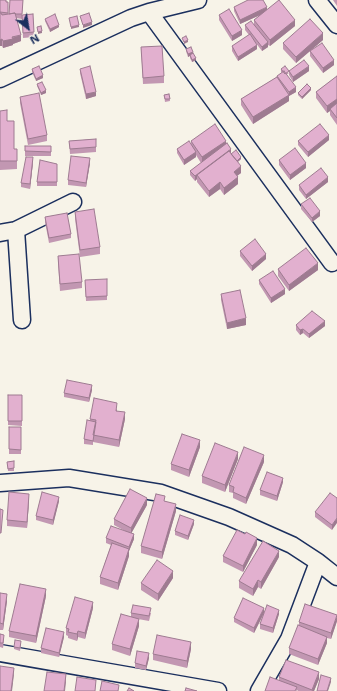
<!DOCTYPE html>
<style>
body{margin:0}
#map{position:relative;width:337px;height:691px;overflow:hidden;background:#f7f3e8;font-family:"Shantell Sans",sans-serif}
canvas{display:block}
.north{position:absolute;left:8px;top:8px;width:40px;height:40px;-webkit-text-stroke:3px #f7f3e8;paint-order:stroke;rotate:149deg;font-size:11px;font-weight:700;line-height:16px;text-align:center;color:#1b2f5e}
.north::after{content:'';display:block;margin:auto;width:14px;height:18px;background:#1b2f5e;clip-path:polygon(50% 0,100% 100%,50% 72%,0 100%)}
</style>
<div id="map">
<canvas width="337" height="691"></canvas>
<div class="north">N</div>
</div>
<script>
const g = document.querySelector('canvas').getContext('2d');
g.lineJoin = 'round';
function toPath(rows) {
  const path = new Path2D();
  for (const r of rows) {
    path.moveTo(r[0], r[1]);
    for (let i = 2; i < r.length; i += 2) path.lineTo(r[i], r[i + 1]);
  }
  return path;
}
function strokePath(path, color, width, dash) {
  g.strokeStyle = color;
  g.lineWidth = width;
  g.lineCap = dash ? 'butt' : 'round';
  g.setLineDash(dash || []);
  g.stroke(path);
}
function fillPath(path, color) {
  g.fillStyle = color;
  g.fill(path, 'evenodd');
}
const minor = toPath([
 [317,0,337,25],
 [149,12,332,263],
 [0,79,131,18,149,12,198,0],
 [16,230,22,320],
 [0,233,16,230,73,202],
 [0,483,69,478,161,493,229,517,292,545,318,562,337,577],
 [0,653,218,691],
 [259,691,289,639,318,562]
]);
const wall = toPath([
 [0,0,8,2,8,14,23,0,22,15,33,14,34,37,23,38,22,16,22,19,16,18,21,41,13,44,13,45,3,48,2,46,0,46],
 [333,0,337,0,337,6],
 [234,7,267,10,295,26,270,46,268,45,268,47,262,51,255,42,257,49,238,61,232,51,232,46,249,35,245,30,245,25,254,24,254,20,260,15,240,24,234,11],
 [219,15,242,35,232,41,219,20],
 [45,19,59,27,50,32,45,21],
 [323,40,296,63,283,49,283,43],
 [141,47,164,76,164,83,143,84],
 [186,49,193,53,196,60,192,62,190,58,190,56,188,57,186,51],
 [310,51,334,65,323,73,310,56],
 [32,69,43,78,36,81,32,72],
 [80,69,96,96,86,99,80,73],
 [281,69,289,73,286,75,296,92,289,96,289,95,289,101,253,124,241,105,241,99,277,77,282,73,281,72],
 [289,71,309,71,293,82,289,75],
 [337,76,337,125,330,115,330,111,327,113,316,98,316,92],
 [37,84,46,93,41,95,37,86],
 [311,90,302,99,298,95,298,93],
 [169,94,170,101,165,102,164,95],
 [20,97,47,135,47,141,28,145,20,103],
 [0,111,7,121,14,149,17,149,17,169,0,170],
 [96,139,96,152,70,154,69,141],
 [329,140,308,157,298,145,298,141],
 [191,141,226,144,231,154,241,159,238,162,241,173,237,176,238,184,224,195,220,189,209,197,197,182,197,179,195,181,190,175,190,171,201,163,196,155,196,157,184,165,177,153,177,149,191,144],
 [25,146,51,146,51,156,25,156],
 [279,160,306,168,290,180,279,165],
 [33,162,30,189,21,187,21,183],
 [90,163,86,187,68,185,68,180],
 [57,164,57,186,37,186,37,182],
 [328,182,306,199,299,190,299,185],
 [301,204,320,216,312,222,301,209],
 [75,212,100,247,100,254,80,257,75,219],
 [45,217,71,234,71,238,49,243,45,222],
 [240,251,266,259,252,271,240,256],
 [58,256,82,282,82,288,60,291,58,263],
 [278,269,318,270,289,291,278,276],
 [85,280,107,296,107,300,86,301],
 [259,280,285,294,271,303,259,284],
 [221,294,246,325,227,329,221,300],
 [296,325,325,326,309,338,303,333,300,335,296,330],
 [92,390,89,402,64,397,64,393],
 [8,395,22,395,22,426,8,425],
 [117,409,117,411,125,419,119,447,93,442,93,445,84,444,84,439,90,421,90,419],
 [9,427,21,427,21,454,9,454],
 [200,447,189,477,171,470,171,464],
 [238,459,225,492,202,483,202,476],
 [14,461,14,471,8,471,7,462],
 [264,462,246,504,233,498,233,493,229,492,229,485],
 [283,482,277,501,260,495,260,490],
 [337,498,332,530,315,517,315,512],
 [29,501,27,528,7,526,7,520],
 [59,501,53,525,36,520,36,516],
 [165,501,176,511,162,559,141,553,141,546],
 [147,505,131,533,134,539,129,551,129,556,118,590,100,584,100,577,111,545,106,543,106,538,125,531,114,525,114,519],
 [194,524,188,540,175,535,175,531],
 [245,534,257,545,243,572,223,562,223,556],
 [279,557,261,589,258,587,253,596,239,588,239,581],
 [173,578,158,601,141,590,141,583],
 [0,593,7,601,3,630,0,630],
 [46,596,36,643,9,637,9,631],
 [93,608,85,639,78,637,77,641,68,638,68,636,66,635,66,628],
 [131,613,151,613,149,621,138,619,139,626,130,656,112,650,112,644,131,617],
 [264,613,279,614,273,633,260,629,260,624,264,613,254,633,234,622,234,618],
 [337,621,331,639,327,638,327,643,318,665,289,654,289,648,299,626,299,622],
 [0,634,4,640,3,648,0,647],
 [64,637,59,657,41,653,41,648],
 [21,644,20,651,14,649,14,647],
 [191,649,187,668,153,660,153,654],
 [149,658,146,670,135,668,135,663],
 [279,677,319,679,314,691,298,691,297,690,297,691,279,681]
]);
const shadedWall = toPath([
 [267,7,267,12,240,24,240,20],
 [295,20,295,26,270,46,270,40],
 [92,22,92,25,83,28,83,25],
 [59,25,59,27,50,32,50,29],
 [79,25,79,27,71,29,71,27],
 [242,30,242,35,232,41,232,36],
 [42,31,42,33,38,34,38,32],
 [323,33,323,40,296,63,296,57],
 [21,35,21,41,13,44,13,45,3,48,3,41],
 [2,39,2,46,0,46,0,40],
 [188,40,188,42,184,44,184,42],
 [268,42,268,47,262,51,262,47],
 [257,45,257,49,238,61,238,57],
 [193,52,193,54,188,57,188,54],
 [196,58,196,60,192,62,192,60],
 [334,60,334,65,323,73,323,68],
 [309,66,309,71,293,82,293,77],
 [43,75,43,78,36,81,36,79],
 [296,87,296,92,289,96,289,92],
 [311,88,311,90,302,99,302,97],
 [46,90,46,93,41,95,41,93],
 [96,92,96,96,86,99,86,94],
 [289,95,289,101,253,124,253,117],
 [337,99,337,105,330,109,330,111,327,113,327,106],
 [329,135,329,140,308,157,308,152],
 [226,141,226,148,202,164,202,157],
 [231,149,231,154,197,175,197,179,195,181,195,176],
 [196,152,196,157,184,165,184,160],
 [33,157,33,162,30,189,30,184],
 [241,157,241,159,235,164,235,162],
 [90,158,90,163,86,187,86,183],
 [306,163,306,168,290,180,290,175],
 [241,166,241,173,234,178,234,172],
 [238,177,238,184,224,195,224,188],
 [328,177,328,182,306,199,306,195],
 [220,182,220,189,209,197,209,191],
 [320,211,320,216,312,222,312,218],
 [266,254,266,259,252,271,252,266],
 [318,263,318,270,289,291,289,285],
 [285,289,285,294,271,303,271,298],
 [246,318,246,325,227,329,227,323],
 [325,321,325,326,309,338,309,334],
 [303,329,303,333,300,335,300,330],
 [92,385,92,390,89,402,89,398],
 [125,412,125,419,119,447,119,440],
 [200,440,200,447,189,477,189,470],
 [238,452,238,459,225,492,225,485],
 [264,455,264,462,246,504,246,498],
 [283,478,283,482,277,501,277,496],
 [29,494,29,501,27,528,27,522],
 [59,497,59,501,53,525,53,520],
 [147,498,147,505,131,534,131,528],
 [176,504,176,511,162,559,162,552],
 [337,518,337,523,332,530,332,525],
 [194,520,194,524,188,540,188,536],
 [134,534,134,539,129,551,129,556,118,590,118,583,129,549,129,547],
 [257,538,257,545,243,572,243,566],
 [279,551,279,557,261,589,261,582],
 [173,571,173,578,158,601,158,594],
 [258,580,258,587,253,596,253,589],
 [46,589,46,596,36,643,36,636],
 [7,594,7,601,3,630,3,624],
 [93,602,93,608,85,639,85,633],
 [264,608,264,613,254,633,254,628],
 [279,610,279,614,273,633,273,628],
 [337,615,337,621,331,639,331,633],
 [139,619,139,626,130,656,130,649],
 [78,631,78,637,77,641,77,634],
 [64,632,64,637,59,657,59,653],
 [327,637,327,643,318,665,318,659],
 [191,642,191,649,187,668,187,661],
 [149,653,149,658,146,670,146,666],
 [14,668,14,674,12,691,11,691],
 [319,672,319,679,314,691,312,691],
 [66,674,66,681,65,691,64,691],
 [331,678,331,682,328,691,327,691]
]);
const building = toPath([
 [0,0,6,0,6,2,8,2,8,13,0,12,0,0],
 [10,0,23,0,22,14,15,14,15,13,9,14,10,0],
 [248,0,263,0,267,7,240,20,234,7,248,0],
 [279,0,295,20,270,40,254,20,279,0],
 [229,9,242,30,232,36,219,15,229,9],
 [0,13,1,13,2,15,15,13,21,35,12,37,13,39,3,41,2,39,0,40,0,13],
 [89,13,92,22,83,25,80,16,89,13],
 [33,14,34,32,23,33,22,15,33,14],
 [55,14,59,25,50,29,45,19,55,14],
 [77,16,79,25,71,27,69,18,77,16],
 [310,19,323,33,296,57,283,43,310,19],
 [251,21,268,42,262,47,245,25,251,21],
 [41,26,42,31,38,32,37,27,41,26],
 [250,34,257,45,238,57,232,46,250,34],
 [186,36,188,40,184,42,182,38,186,36],
 [322,43,334,60,323,68,310,51,322,43],
 [162,46,164,76,143,78,141,47,162,46],
 [191,47,193,52,188,54,186,49,191,47],
 [193,53,196,58,192,60,190,55,193,53],
 [304,60,309,66,293,77,289,71,304,60],
 [39,66,43,75,36,79,32,69,39,66],
 [90,66,96,92,86,94,80,69,90,66],
 [285,66,289,71,285,74,281,69,285,66],
 [284,71,296,87,289,92,277,76,284,71],
 [337,76,337,99,327,106,316,92,337,76],
 [277,77,289,95,253,117,241,99,277,77],
 [42,82,46,90,41,93,37,84,42,82],
 [307,84,311,88,302,97,298,93,307,84],
 [39,93,47,135,28,139,20,97,39,93],
 [169,94,170,99,165,99,164,95,169,94],
 [337,103,337,118,330,109,337,103],
 [7,110,7,121,14,121,14,149,17,149,17,161,0,161,0,111,7,110],
 [215,124,226,141,202,157,191,141,215,124],
 [320,124,329,135,308,152,298,141,320,124],
 [96,139,96,147,70,149,69,141,96,139],
 [189,141,196,152,184,160,177,149,189,141],
 [227,143,231,149,195,176,190,171,227,143],
 [25,146,51,146,51,152,25,151,25,146],
 [295,148,306,163,290,175,279,160,295,148],
 [236,150,241,157,237,161,231,154,236,150],
 [229,151,241,166,234,172,238,177,224,188,220,182,209,191,197,175,229,151],
 [71,156,90,158,86,183,68,180,71,156],
 [26,157,33,157,30,184,21,183,26,157],
 [40,160,57,164,57,182,37,182,40,160],
 [321,168,328,177,306,195,299,185,321,168],
 [310,198,320,211,312,218,301,204,310,198],
 [94,209,100,247,80,250,75,212,94,209],
 [67,213,71,234,49,238,45,217,67,213],
 [255,239,266,254,252,266,240,251,255,239],
 [306,248,318,263,289,285,278,269,306,248],
 [79,254,82,282,60,284,58,256,79,254],
 [273,271,285,289,271,298,259,280,273,271],
 [107,279,107,296,86,297,85,280,107,279],
 [240,290,246,318,227,323,221,294,240,290],
 [312,311,325,321,309,334,303,329,300,330,296,325,312,311],
 [67,380,92,385,89,398,64,393,67,380],
 [8,395,22,395,22,421,8,421,8,395],
 [94,398,117,403,116,411,125,412,119,440,93,435,96,420,90,419,94,398],
 [87,420,96,422,93,441,84,439,87,420],
 [9,427,21,427,21,450,9,449,9,427],
 [182,434,200,440,189,470,171,464,182,434],
 [215,443,238,452,225,485,202,476,215,443],
 [244,447,264,455,246,498,233,492,234,487,229,485,244,447],
 [14,461,14,468,8,469,7,462,14,461],
 [267,472,283,478,277,496,260,490,267,472],
 [130,489,147,498,131,528,114,519,130,489],
 [9,492,29,494,27,522,7,520,9,492],
 [42,492,59,497,53,520,36,516,42,492],
 [330,493,337,498,337,518,332,525,315,512,330,493],
 [156,494,165,496,164,501,176,504,162,552,141,546,156,494],
 [0,509,3,510,1,533,0,533,0,509],
 [180,515,194,520,188,536,175,531,180,515],
 [111,526,134,534,129,547,106,538,111,526],
 [237,530,245,534,246,532,257,538,243,566,223,556,237,530],
 [263,541,279,551,261,582,258,580,253,589,239,581,263,541],
 [112,543,129,549,118,583,100,577,112,543],
 [157,560,173,571,158,594,141,583,157,560],
 [20,584,46,589,36,636,9,631,20,584],
 [0,593,7,594,3,624,0,623,0,593],
 [75,597,93,602,85,633,78,631,77,634,68,632,69,629,66,628,75,597],
 [243,598,264,608,254,628,234,618,243,598],
 [305,604,337,615,331,633,299,622,305,604],
 [133,605,151,608,149,616,131,613,133,605],
 [267,605,279,610,273,628,260,624,267,605],
 [121,614,139,619,130,649,112,644,121,614],
 [298,625,327,637,318,659,289,648,298,625],
 [46,628,64,632,59,653,41,648,46,628],
 [0,634,4,635,3,643,0,643,0,634],
 [157,635,191,642,187,661,153,654,157,635],
 [15,640,21,641,20,648,14,647,15,640],
 [137,651,149,653,146,666,135,663,137,651],
 [286,660,319,672,312,690,279,677,286,660],
 [0,666,14,668,11,691,0,691,0,666],
 [47,672,66,674,64,691,44,691,47,672],
 [321,675,331,678,327,691,317,691,321,675],
 [77,677,96,680,95,691,75,691,77,677],
 [270,677,297,687,295,691,265,691,270,677],
 [102,681,119,685,118,691,100,691,102,681],
 [129,688,134,691,127,691,129,688],
 [186,688,197,691,185,691,186,688]
]);
strokePath(minor, '#1b2f5e', 19);
strokePath(minor, '#f7f3e8', 16);
fillPath(wall, '#c297b2');
fillPath(shadedWall, '#9e7b91');
fillPath(building, '#e2b0cf');
strokePath(building, '#9e7b91', 1);
</script>
